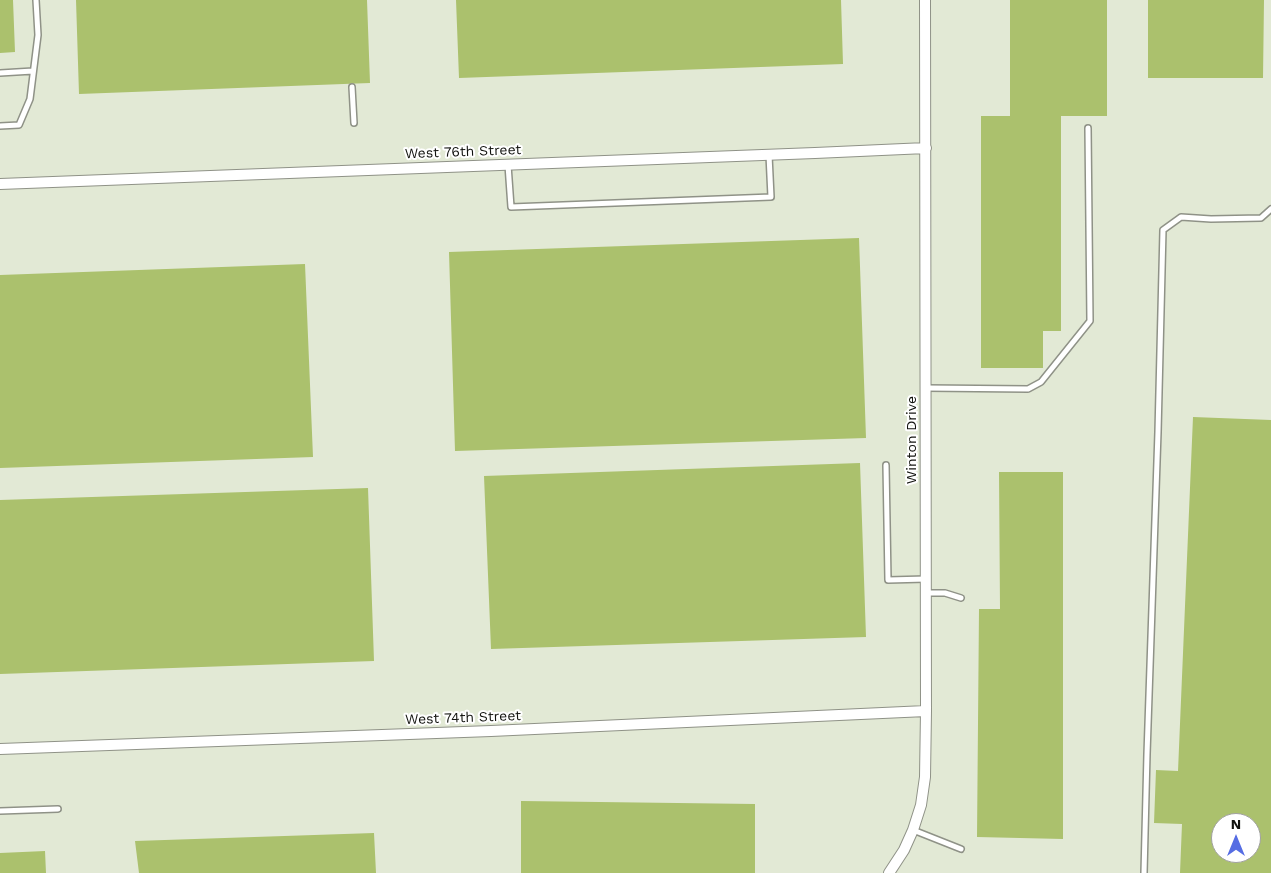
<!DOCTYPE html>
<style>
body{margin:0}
#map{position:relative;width:1271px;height:873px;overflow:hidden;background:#eff3e6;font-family:"Work Sans",sans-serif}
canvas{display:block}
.north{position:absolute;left:1211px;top:813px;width:50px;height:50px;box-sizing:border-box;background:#fff;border:1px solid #a0a09f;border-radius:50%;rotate:0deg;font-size:14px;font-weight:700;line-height:20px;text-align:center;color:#11120e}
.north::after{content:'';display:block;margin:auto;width:18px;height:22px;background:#566de3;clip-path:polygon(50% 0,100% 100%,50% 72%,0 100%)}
</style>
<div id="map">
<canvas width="1271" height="873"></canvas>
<div class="north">N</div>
</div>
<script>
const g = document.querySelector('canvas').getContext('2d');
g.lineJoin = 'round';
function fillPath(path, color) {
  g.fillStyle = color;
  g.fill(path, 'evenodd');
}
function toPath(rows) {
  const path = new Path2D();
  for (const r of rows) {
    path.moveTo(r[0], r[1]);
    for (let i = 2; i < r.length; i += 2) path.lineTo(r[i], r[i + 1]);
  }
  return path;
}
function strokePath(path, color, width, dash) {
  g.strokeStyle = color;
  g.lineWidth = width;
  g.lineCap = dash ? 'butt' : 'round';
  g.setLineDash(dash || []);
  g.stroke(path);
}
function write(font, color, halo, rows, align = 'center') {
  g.font = font + ' "Work Sans",sans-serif';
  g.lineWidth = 4;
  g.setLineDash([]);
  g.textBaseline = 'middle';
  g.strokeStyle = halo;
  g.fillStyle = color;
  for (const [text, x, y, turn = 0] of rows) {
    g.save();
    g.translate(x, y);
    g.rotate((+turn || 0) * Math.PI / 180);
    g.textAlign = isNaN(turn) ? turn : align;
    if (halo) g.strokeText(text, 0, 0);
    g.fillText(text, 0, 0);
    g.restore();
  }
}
const built = toPath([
 [0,0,1271,0,1271,873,0,873],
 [1221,823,1251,823,1251,853,1221,853]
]);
const building = toPath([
 [0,0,13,0,15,52,0,53],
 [76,0,367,0,370,83,79,94],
 [456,0,841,0,843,64,459,78],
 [1010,0,1107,0,1107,116,1061,116,1061,331,1043,331,1043,368,981,368,981,116,1010,116],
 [1148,0,1264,0,1263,78,1148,78],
 [859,238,866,438,455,451,449,252],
 [305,264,313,457,0,468,0,275],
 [1193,417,1271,420,1271,873,1180,873,1182,824,1154,823,1156,770,1178,771],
 [1221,823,1251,823,1251,853,1221,853],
 [860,463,866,637,491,649,484,476],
 [999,472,1063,472,1063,839,977,837,979,609,1000,609],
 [368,488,374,661,0,674,0,500],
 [521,801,755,804,755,873,521,873],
 [374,833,376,873,139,873,135,841],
 [45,851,46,873,0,873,0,853]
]);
const lane = toPath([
 [0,73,33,71],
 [352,87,354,123],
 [0,126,19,125,30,99,38,35,36,0],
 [508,165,511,207,771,197,769,155],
 [926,388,1028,389,1041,382,1090,321,1088,128],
 [886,465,888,580,926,579],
 [926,593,945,593,961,598],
 [0,811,58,809],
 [913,830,961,849],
 [1144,873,1147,754,1158,432,1163,230,1181,217,1211,219,1261,218,1271,209]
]);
const street = toPath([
 [0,184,815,153,926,148],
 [0,749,491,731,926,711],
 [889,873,904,850,913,830,921,805,925,777,926,711,925,0]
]);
const streetNames = [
 ["West 76th Street",463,152,-2],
 ["Winton Drive",912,440,-90],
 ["West 74th Street",463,718,-2]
];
fillPath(built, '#e2e9d5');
fillPath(building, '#abc16d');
strokePath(lane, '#8f9287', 8);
strokePath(street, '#8f9287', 12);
strokePath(lane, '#fff', 5);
strokePath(street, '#fff', 10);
write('14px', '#11120e', '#fff', streetNames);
</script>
